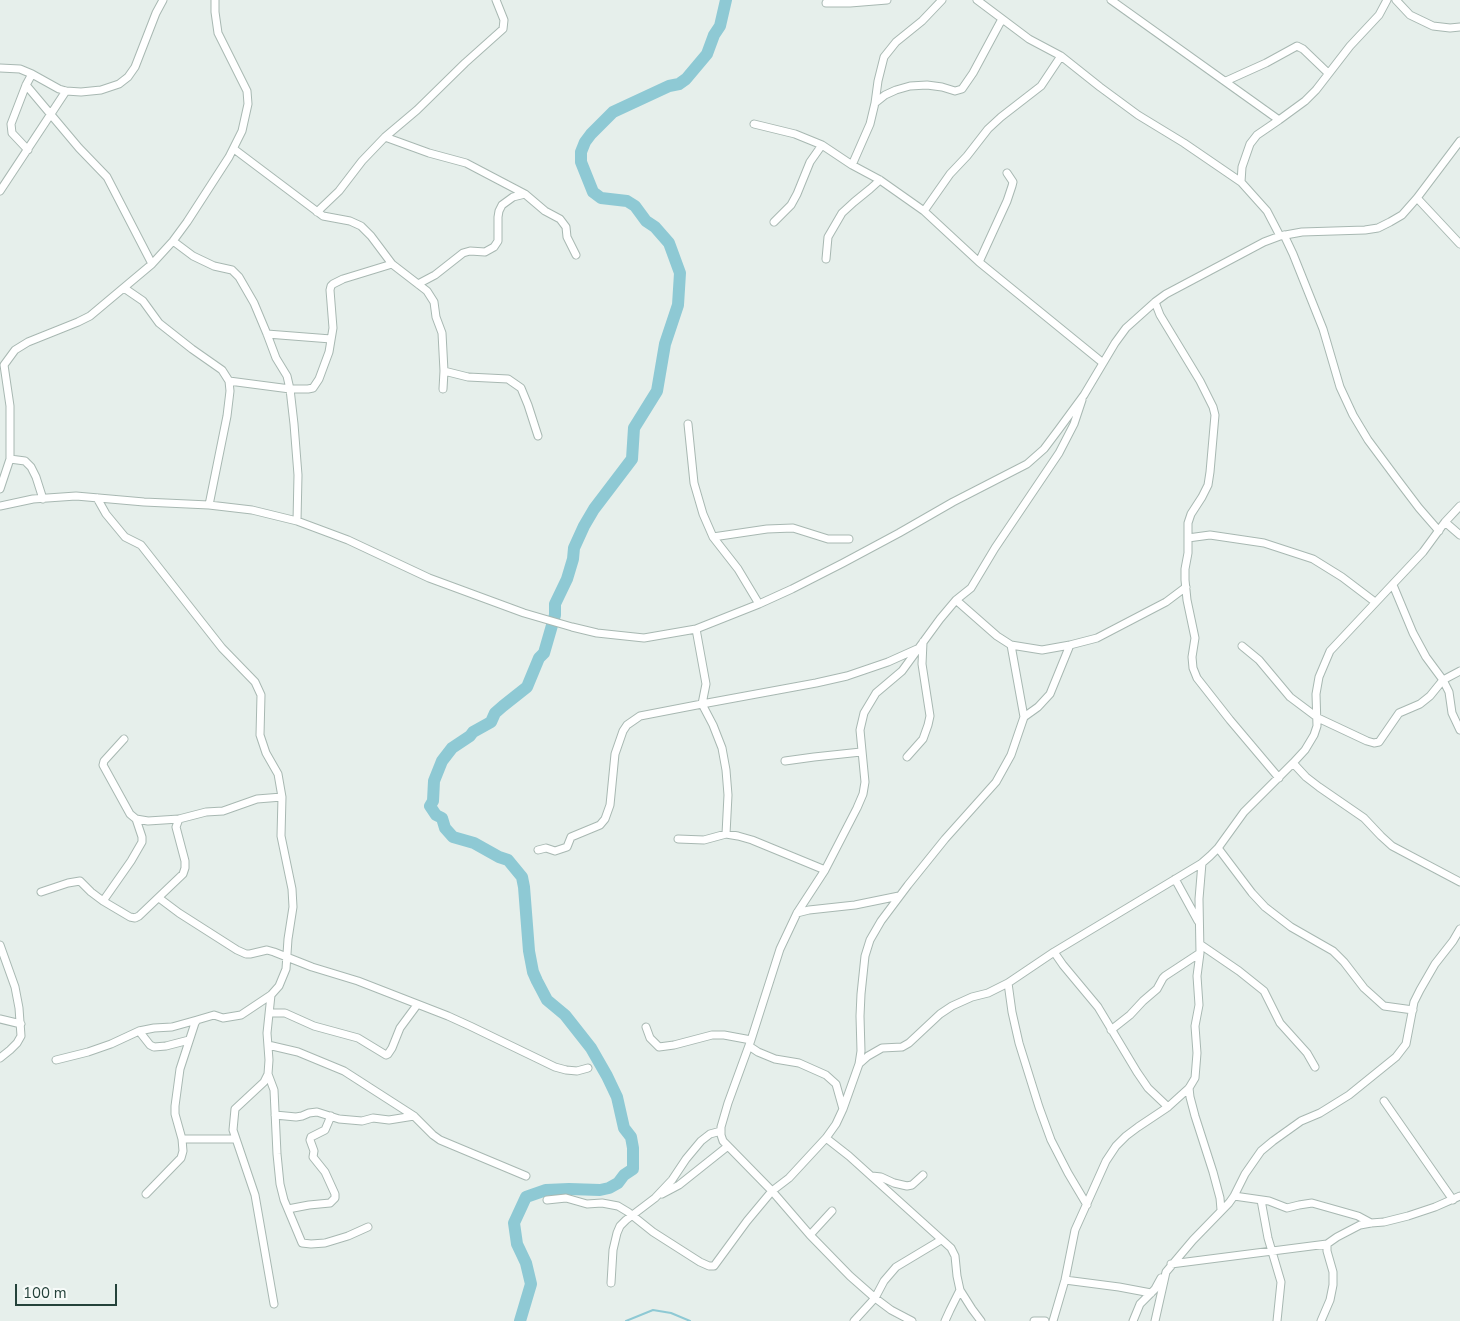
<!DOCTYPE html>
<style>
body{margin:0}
#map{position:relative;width:1460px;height:1321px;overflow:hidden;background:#e6efeb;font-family:"Nunito Sans",sans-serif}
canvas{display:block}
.scale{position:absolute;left:15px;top:1284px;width:102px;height:22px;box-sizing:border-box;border:2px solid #24423a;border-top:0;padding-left:6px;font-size:15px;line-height:18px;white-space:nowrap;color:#24423a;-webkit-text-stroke:4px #f7fbf9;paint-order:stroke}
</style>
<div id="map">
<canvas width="1460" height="1321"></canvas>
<div class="scale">100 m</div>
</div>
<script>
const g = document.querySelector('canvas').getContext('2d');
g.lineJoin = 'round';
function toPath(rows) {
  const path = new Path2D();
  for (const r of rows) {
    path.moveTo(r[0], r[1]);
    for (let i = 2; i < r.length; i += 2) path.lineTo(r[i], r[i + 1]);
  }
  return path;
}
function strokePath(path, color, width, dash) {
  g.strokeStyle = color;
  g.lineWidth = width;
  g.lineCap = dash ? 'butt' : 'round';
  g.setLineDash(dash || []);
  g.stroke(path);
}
const stream = toPath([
 [626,1321,653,1310,671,1313,690,1321]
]);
const river = toPath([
 [520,1321,531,1284,526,1263,517,1244,514,1223,526,1197,546,1190,569,1189,600,1190,609,1188,618,1183,624,1175,633,1169,633,1148,631,1137,624,1128,617,1097,607,1076,591,1048,565,1015,547,1000,537,981,533,972,529,951,524,887,522,877,508,860,499,857,474,843,453,837,445,828,442,818,436,815,430,806,433,801,434,781,442,761,452,748,470,736,473,732,491,722,495,713,503,706,527,687,539,658,544,653,555,615,555,604,567,579,573,559,574,548,584,526,594,509,632,459,634,428,657,391,665,344,678,305,680,273,669,243,655,227,646,221,635,206,627,201,601,198,593,192,581,162,581,152,585,142,591,134,613,112,669,86,679,84,686,79,707,54,714,35,720,26,726,0]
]);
const minor = toPath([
 [977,0,1029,39,1061,56,1100,87,1138,115,1184,143,1241,182,1267,211,1280,236],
 [1111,0,1279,120],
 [1396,0,1410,15,1433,26,1450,28,1460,27],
 [826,3,850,3,887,0],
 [0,68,20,69,32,74,59,89,66,91,81,92,101,90,119,84,128,77,135,67,156,13,163,0],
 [1226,81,1266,63,1297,46,1303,49,1328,73],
 [26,85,79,148,107,177,152,264],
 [875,103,878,81,884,57,896,42,922,21,942,0],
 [754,124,795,134,822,145,852,165,880,180,924,211,979,262,1103,363],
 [385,137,429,153,466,163,525,194,545,211,560,219,566,227,567,237,576,255],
 [234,149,323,216,350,221,361,226,371,236,392,264,427,291,434,302,436,317,442,333,444,371,443,389],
 [28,150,12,133,11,124,26,85,32,74],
 [852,165,870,124,875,103,885,95,896,90,910,86,927,85,942,87,955,91,962,89,973,73,1002,19],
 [1241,182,1242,167,1250,144,1257,135,1279,120,1305,101,1316,90,1350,46,1379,15,1387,0],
 [0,191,66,91],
 [1417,198,1460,244],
 [924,211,950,174,967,156,988,129,1001,117,1041,86,1061,56],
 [317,212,339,191,362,161,385,137,417,110,465,63,503,29,504,20,496,0],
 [774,222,791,205,797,194,810,162,822,145],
 [1284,235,1293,254,1323,329,1340,387,1353,415,1368,440,1397,479,1419,508,1439,531],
 [173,241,193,256,214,266,232,270,239,277,254,303,267,334,276,358,287,376,290,389,294,424,298,475,297,521],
 [826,259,828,237,842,213,854,202,870,189,880,180],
 [979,262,1007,201,1012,186,1013,182,1007,173],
 [418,284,435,275,463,253,470,251,485,252,494,247,498,241,498,217,499,211,502,205,513,197,525,194],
 [124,288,143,301,159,323,192,349,222,370,229,381,230,391,227,416,209,505],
 [1155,302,1160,315,1200,381,1213,407,1215,415,1210,472,1208,485,1202,497,1191,514,1188,523,1188,553,1185,569,1185,580,1187,600,1195,638,1192,657,1193,668,1197,678,1230,720,1279,778],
 [267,334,331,339],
 [444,371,468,377,508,379,521,388,528,405,538,436],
 [229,381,290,389,308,389,313,388,319,379,329,352,333,328,330,290,331,286,333,284,343,279,392,264],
 [688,424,694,483,703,514,713,537,738,569,759,604],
 [10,459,25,461,31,467,36,477,43,499],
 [0,489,10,459,10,406,4,365,15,350,28,342,78,322,90,316,152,264,173,241,187,222,229,157,242,131,248,104,247,91,218,33,215,12,215,0],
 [97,498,106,514,125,537,141,545,222,648,255,682,261,695,260,735,266,753,278,774,282,797,281,836,292,889,293,907,288,939,286,969,279,986,271,995,241,1015,223,1018,214,1015,197,1020,195,1023,180,1069,175,1106,175,1114,182,1139,183,1151,181,1158,146,1194],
 [0,506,33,499,76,496,144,502,209,505,252,510,297,521,348,540,429,578,524,613,572,627,597,633,644,638,696,629,759,604,792,589,843,563,899,533,953,502,1027,464,1044,449,1059,429,1084,395,1115,343,1126,328,1155,302,1166,294,1264,242,1280,236,1302,232,1365,230,1378,228,1390,222,1402,215,1417,198,1460,141],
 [1445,522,1460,535],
 [713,537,767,529,793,528,828,539,849,539],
 [1188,538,1210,535,1264,543,1313,559,1342,577,1375,602],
 [1393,585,1413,633,1426,657,1443,680,1449,692,1452,713,1460,730],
 [956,600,997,636,1011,645,1042,650,1070,645,1097,638,1166,602,1186,587],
 [696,629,706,684,702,704,713,725,722,748,726,770,728,795,726,834],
 [1242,646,1259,660,1290,697,1318,718,1367,741,1374,743,1379,742,1399,713,1420,704,1430,696,1443,680,1460,671],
 [1024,717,1038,707,1050,694,1070,645],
 [124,739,104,761,103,765,130,814,136,819,148,821,179,819,206,812,223,811,257,799,282,797],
 [907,757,923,739,928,725,930,716,922,664,923,642],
 [785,761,814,757,861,752],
 [1293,763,1306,777,1319,787,1364,818,1381,836,1392,846,1460,882],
 [678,839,704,840,726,834,738,836,752,840,825,870],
 [1218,848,1252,893,1265,907,1291,927,1333,951,1344,962,1364,988,1384,1006,1413,1010],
 [538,850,546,848,555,851,567,847,571,837,600,825,605,819,610,805,615,754,623,731,627,725,640,716,702,704,816,683,847,676,888,662,917,649],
 [1175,879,1198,921],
 [41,892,68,883,80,881,91,892,103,901,130,917,135,918,139,916,183,874,185,868,185,861,176,827,179,819],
 [159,898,179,913,237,950,246,954,250,954,267,950,274,952,312,967,358,981,448,1016,470,1026,555,1067,566,1070,577,1071,588,1068],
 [103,901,131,861,142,842,142,837,136,819],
 [797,913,809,910,855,905,899,896],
 [0,945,15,987,19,1008,21,1036,17,1043,10,1050,0,1058],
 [1201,945,1239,971,1264,991,1280,1023,1307,1053,1315,1067],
 [1054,952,1063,965,1098,1007,1137,1072,1148,1088,1168,1107],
 [1008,983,1012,1012,1019,1043,1039,1107,1051,1140,1068,1173,1087,1205],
 [271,995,267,1033,269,1060,268,1074,274,1090,277,1154,280,1184,284,1200,302,1243,311,1244,325,1243,348,1236,368,1227],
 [270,1013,285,1013,314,1026,358,1038,386,1055,388,1054,392,1048,400,1028,417,1005],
 [0,1019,21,1024],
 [646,1027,650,1038,659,1047,674,1045,712,1035,724,1035,751,1040],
 [1111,1030,1130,1015,1143,1001,1157,989,1163,978,1165,976,1200,953,1199,899,1202,863],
 [139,1031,150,1045,154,1047,166,1046,189,1040],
 [268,1045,298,1052,344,1071,414,1116,433,1135,440,1140,526,1176],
 [749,1046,758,1052,775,1059,799,1063,826,1075,836,1084,843,1109],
 [56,1060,88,1052,111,1044,139,1031,154,1028,172,1027,197,1020],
 [859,1064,861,1051,860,1016,861,994,865,956,870,940,881,921,908,885,945,839,996,782,1011,755,1024,717,1011,645],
 [268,1074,264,1082,235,1109,233,1130,255,1195,274,1304],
 [1189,1088,1190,1097,1195,1116,1213,1172,1220,1198,1221,1210],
 [1384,1101,1453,1200],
 [275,1115,296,1117,302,1116,309,1113,317,1112,339,1119,362,1121,373,1118,389,1120,414,1116],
 [826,1138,849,1156,951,1248,955,1256,957,1276,960,1290,972,1309,981,1321],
 [182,1139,235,1139],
 [872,1176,881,1177,894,1183,907,1186,912,1185,923,1175],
 [662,1194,679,1185,728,1146],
 [1234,1196,1269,1201,1287,1208,1299,1205,1312,1203,1358,1216,1371,1223],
 [547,1200,566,1198,587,1204,602,1203,618,1206,628,1212,653,1232,700,1262,709,1266,714,1266,747,1221,772,1191,789,1178,826,1138,836,1124,843,1109,859,1064,868,1056,882,1048,902,1047,909,1043,940,1014,952,1006,972,997,988,993,1008,983,1054,952,1202,863,1210,856,1218,848,1244,812,1293,763,1305,750,1314,735,1317,726,1316,694,1319,677,1330,651,1423,552,1445,522,1460,506],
 [1261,1200,1268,1238,1281,1282,1277,1321],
 [288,1209,309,1205,330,1203,335,1198,335,1194,325,1172,313,1157,314,1151,310,1140,311,1137,325,1130,331,1116],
 [810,1235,832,1211],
 [1171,1264,1327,1244],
 [1065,1280,1119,1287,1151,1293],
 [611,1283,613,1250,617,1233,620,1226,626,1220,655,1198,672,1180,686,1159,701,1141,710,1134,721,1131],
 [854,1321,875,1298,884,1281,896,1267,941,1240],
 [912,1321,891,1310,875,1298,850,1276,810,1235,772,1191,723,1141,721,1135,721,1127,728,1103,751,1040,780,949,797,913,825,870,857,808,863,794,865,782,860,730,864,713,876,693,902,671,940,619,956,600,971,588,995,548,1059,453,1074,424,1082,400],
 [945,1321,950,1310,960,1290],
 [1034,1321,1045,1321],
 [1053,1321,1065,1280,1075,1230,1106,1161,1116,1146,1126,1136,1138,1127,1168,1107,1189,1088,1195,1078,1197,1053,1195,1026,1199,1005,1197,976,1200,953],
 [1133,1321,1140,1304,1155,1289,1161,1278],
 [1155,1321,1166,1272,1193,1240,1229,1203,1234,1196,1245,1174,1261,1151,1273,1141,1301,1121,1320,1113,1349,1095,1396,1057,1406,1044,1414,1002,1420,990,1435,964,1453,941,1460,929],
 [1321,1321,1330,1300,1333,1285,1333,1272,1327,1251,1327,1244,1337,1237,1360,1225,1371,1223,1384,1222,1408,1216,1435,1207,1460,1196]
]);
strokePath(stream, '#8ec9d4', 2);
strokePath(river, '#8ec9d4', 12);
strokePath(minor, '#a8b8b2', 9);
strokePath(minor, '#fff', 7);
</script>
